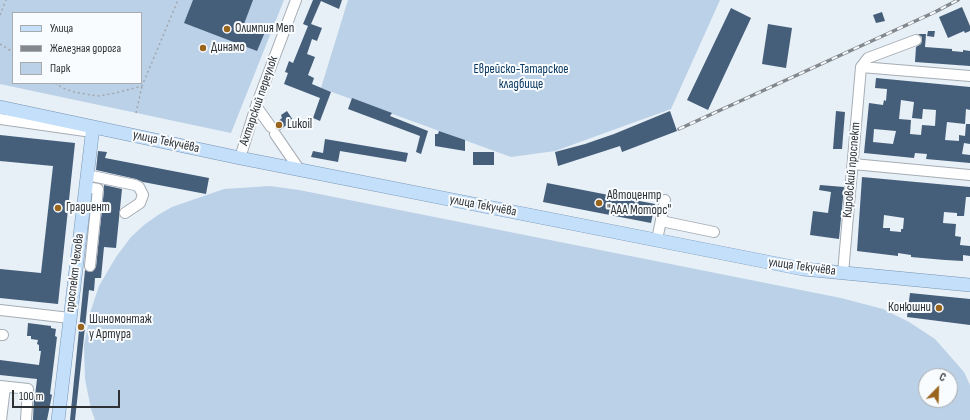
<!DOCTYPE html>
<meta charset="utf-8">
<style>
body{margin:0}
#map{position:relative;width:970px;height:420px;overflow:hidden;background:#e7eff7;font-family:"Sofia Sans Condensed",sans-serif}
canvas{display:block}
.legend{position:absolute;left:12px;top:12px;width:130px;height:72px;box-sizing:border-box;background:#f9fcff;border:1px solid #a8abae;margin:0;padding:5px 7px;list-style:none;font-size:12px;color:#2e3134}
.legend li{display:flex;align-items:center;gap:8px;height:20px}
.legend b{width:20px;border:1px solid #a8abae}
.north{position:absolute;left:918px;top:368px;width:40px;height:40px;box-sizing:border-box;background:#f9fcff;border:1px solid #a8abae;border-radius:50%;rotate:23deg;font-size:11px;font-weight:700;line-height:16px;text-align:center;color:#2e3134}
.north::after{content:'';display:block;margin:auto;width:14px;height:18px;background:#99641c;clip-path:polygon(50% 0,100% 100%,50% 72%,0 100%)}
.scale{position:absolute;left:12px;top:390px;width:108px;height:18px;box-sizing:border-box;border:2px solid #2e3134;border-top:0;padding-left:5px;font-size:12px;line-height:14px;white-space:nowrap;color:#2e3134;-webkit-text-stroke:3px #f9fcff;paint-order:stroke}
</style>
<div id="map">
<canvas width="970" height="420"></canvas>
<ul class="legend">
<li><b style="height:5px;background:#c4dffa"></b>Улица</li>
<li><b style="height:5px;background:#82888d"></b>Железная дорога</li>
<li><b style="height:11px;background:#bbd1e7"></b>Парк</li>
</ul>
<div class="north">С</div>
<div class="scale">100 m</div>
</div>
<script>
const g = document.querySelector('canvas').getContext('2d');
g.lineJoin = 'round';
function fillPath(path, color) {
  g.fillStyle = color;
  g.fill(path, 'evenodd');
}
function toPath(rows) {
  const path = new Path2D();
  for (const r of rows) {
    path.moveTo(r[0], r[1]);
    for (let i = 2; i < r.length; i += 2) path.lineTo(r[i], r[i + 1]);
  }
  return path;
}
function strokePath(path, color, width, dash) {
  g.strokeStyle = color;
  g.lineWidth = width;
  g.lineCap = dash ? 'butt' : 'round';
  g.setLineDash(dash || []);
  g.stroke(path);
}
function write(font, color, halo, rows, align = 'center') {
  g.font = font + ' "Sofia Sans Condensed",sans-serif';
  g.lineWidth = 4;
  g.setLineDash([]);
  g.textBaseline = 'middle';
  g.strokeStyle = halo;
  g.fillStyle = color;
  for (const [text, x, y, turn = 0] of rows) {
    g.save();
    g.translate(x, y);
    g.rotate((+turn || 0) * Math.PI / 180);
    g.textAlign = isNaN(turn) ? turn : align;
    if (halo) g.strokeText(text, 0, 0);
    g.fillText(text, 0, 0);
    g.restore();
  }
}
const green = toPath([
 [0,0,284,0,231,133,0,84],
 [13,13,141,13,141,83,13,83],
 [348,0,720,0,671,109,555,151,511,157,321,88],
 [270,186,299,190,841,298,883,309,909,322,935,339,964,372,970,385,970,420,95,420,91,409,85,379,84,345,91,310,99,286,116,257,131,237,144,225,158,215,172,207,224,189],
 [926,376,950,376,950,400,926,400]
]);
const building = toPath([
 [193,0,253,0,244,24,265,32,257,51,184,23],
 [313,0,342,0,339,9,321,1,311,24,322,28,317,41,312,39,307,54,315,57,308,75,314,78,312,84,331,92,320,121,313,118,320,98,284,84,288,73,285,72,289,61,293,63,308,26,303,24],
 [962,7,970,26,970,31,965,33,964,31,948,38,939,17],
 [731,8,751,18,708,110,687,100],
 [882,12,885,21,876,23,873,15],
 [768,24,792,28,786,68,762,64],
 [928,31,935,31,934,37,927,36],
 [918,34,926,34,925,47,952,49,952,51,963,52,963,50,970,51,970,66,915,62,916,47,921,44,922,41,922,37],
 [876,78,970,87,970,110,966,109,965,124,947,122,945,140,959,141,959,135,965,136,966,124,970,124,970,144,964,143,962,154,970,155,970,163,926,159,927,154,915,153,914,158,864,153,869,103,883,105,884,100,886,101,887,89,875,88],
 [901,100,914,102,912,118,922,119,923,109,936,110,935,126,922,125,921,135,910,134,911,120,899,119],
 [874,129,896,131,893,144,873,142],
 [352,98,392,113,390,116,428,131,421,154,416,152,420,136,348,109],
 [287,111,293,120,280,130,277,128,276,123,282,118,281,115],
 [670,111,677,131,622,152,620,146,558,166,555,152,585,144,614,134],
 [836,111,845,112,842,149,833,149],
 [439,131,465,140,465,151,435,146,435,134,438,134],
 [0,135,75,143,58,304,0,298,0,269,41,273,53,166,0,161],
 [325,139,408,153,406,162,340,151,338,162,311,157,313,151,323,153],
 [98,151,107,152,105,158,209,178,206,194,143,182,136,179,96,170],
 [473,152,494,152,494,165,473,165],
 [862,177,970,187,970,197,966,197,964,216,957,216,957,213,944,212,943,223,956,224,955,236,961,237,960,245,970,246,970,256,963,255,963,261,945,260,911,257,911,255,898,253,898,256,857,251],
 [884,215,904,218,903,229,901,229,901,232,890,231,890,228,883,228],
 [547,183,655,204,651,223,543,202],
 [104,185,122,189,116,248,104,247,101,278,95,278,94,291,89,290,75,420,70,420,85,270,89,272,92,272,96,267,104,190],
 [820,185,844,187,839,239,810,235,813,211,828,213,831,192,819,190],
 [910,293,970,299,970,325,907,317],
 [28,323,51,326,51,328,56,329,55,336,57,337,50,394,52,395,47,420,33,420,34,396,35,396,37,379,0,375,0,360,39,365,41,351,39,351,39,345,37,344,38,340,31,339,31,336,27,336]
]);
const path = toPath([
 [0,15,6,0],
 [0,44,13,52],
 [55,83,63,88,74,92,97,96,111,94,142,86,178,0],
 [136,113,142,86]
]);
const minor = toPath([
 [861,67,970,76],
 [861,67,868,58,916,40],
 [256,106,271,127],
 [0,119,92,132],
 [275,134,299,169],
 [240,158,256,106,296,0],
 [853,164,970,175],
 [87,175,135,185,139,187,143,195,140,203,125,213],
 [86,187,98,189,90,266],
 [661,221,714,232],
 [657,240,665,200],
 [843,273,861,67],
 [0,310,70,318],
 [0,335,3,335],
 [0,386,28,389,26,420],
 [1,420,5,387]
]);
const major = toPath([
 [0,107,240,158,803,269,970,285],
 [58,420,93,127]
]);
const rail = toPath([
 [679,129,935,12,958,0]
]);
const markers = [
 [227,29,4,"#99641c"],
 [203,48,4,"#99641c"],
 [279,125,4,"#99641c"],
 [599,203,4,"#99641c"],
 [58,208,4,"#99641c"],
 [939,308,4,"#99641c"],
 [81,327,4,"#99641c"]
];
const poiNames = [
 ["Олимпия Men",235,29],
 ["Динамо",211,48],
 ["Lukoil",287,125],
 ["Автоцентр",607,196],
 ["\"ААА Моторс\"",607,211],
 ["Градиент",66,208],
 ["Конюшни",931,308,"right"],
 ["Шиномонтаж",89,320],
 ["у Артура",89,335]
];
const parkNames = [
 ["Еврейско-Татарское",521,70],
 ["кладбище",521,85]
];
const streetNames = [
 ["Ахтарский переулок",259,101,-71],
 ["улица Текучёва",166,142,12],
 ["Кировский проспект",852,170,-85],
 ["улица Текучёва",483,206,11],
 ["улица Текучёва",802,267,8],
 ["проспект Чехова",75,273,-83]
];
fillPath(green, '#bbd1e7');
fillPath(building, '#455f7a');
strokePath(minor, '#a6adb4', 12);
strokePath(major, '#7694b2', 14);
strokePath(path, '#a1a7ad', 1.5, [2, 3]);
strokePath(minor, '#fff', 10);
strokePath(major, '#c4dffa', 13);
strokePath(rail, '#82888d', 3.5);
strokePath(rail, '#f9fcff', 2, [6]);
for (const [x, y, r, color] of markers) {
  const dot = new Path2D();
  dot.arc(x, y, r, 0, 2 * Math.PI);
  g.fillStyle = color;
  g.fill(dot);
  strokePath(dot, '#f9fcff', 1.5);
}
write('13px', '#2e3134', '#f9fcff', poiNames, 'left');
write('13px', '#0c3a62', '#f9fcff', parkNames);
write('13px', '#2e3134', '#f9fcff', streetNames);
</script>
